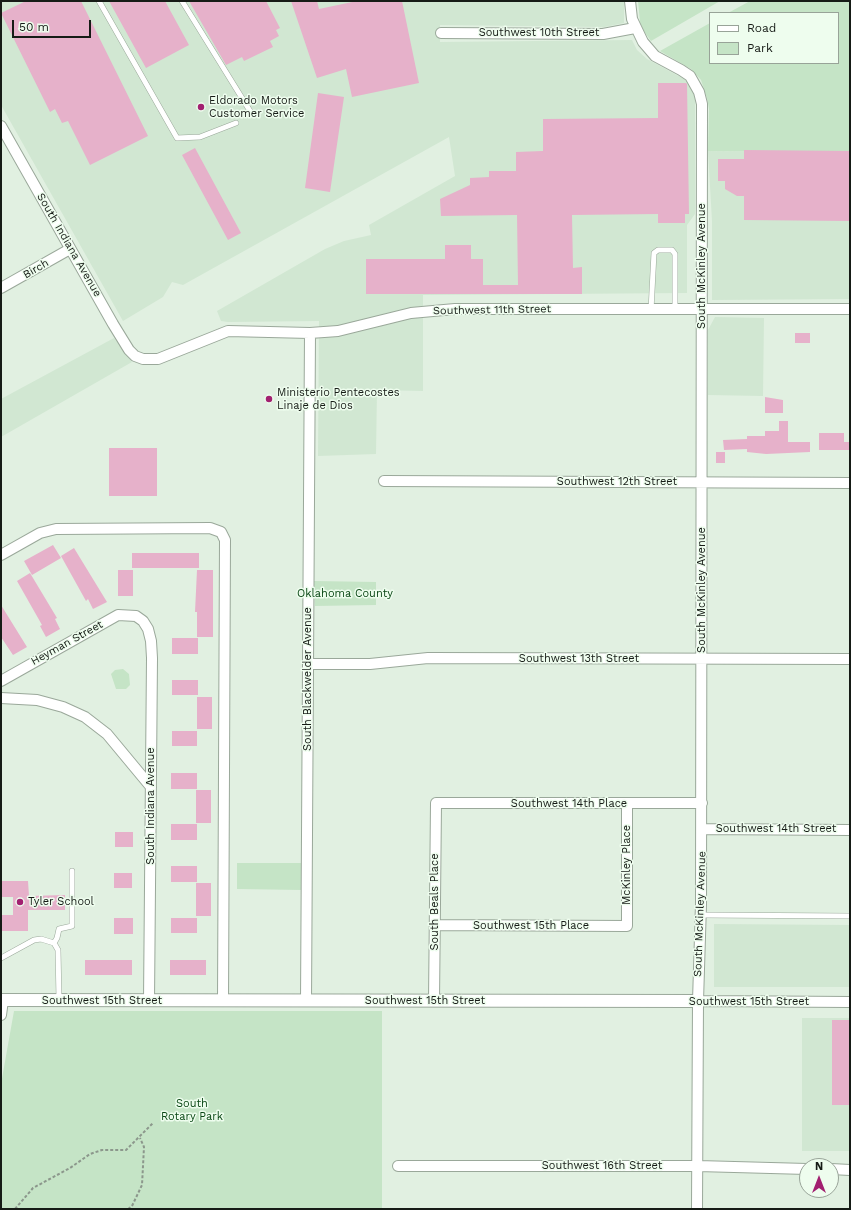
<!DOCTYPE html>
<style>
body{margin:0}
#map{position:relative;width:851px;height:1210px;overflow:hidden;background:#e1f0e1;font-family:"Work Sans",sans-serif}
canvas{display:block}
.frame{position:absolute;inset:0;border:2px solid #161b16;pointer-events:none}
.legend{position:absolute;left:709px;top:12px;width:130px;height:52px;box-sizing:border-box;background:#eefdee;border:1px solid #98a398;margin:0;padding:5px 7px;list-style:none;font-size:12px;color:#161b16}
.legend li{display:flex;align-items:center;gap:8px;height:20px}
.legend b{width:20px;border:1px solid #98a398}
.north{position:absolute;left:799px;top:1158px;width:40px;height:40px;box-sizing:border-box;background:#eefdee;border:1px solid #98a398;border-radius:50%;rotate:0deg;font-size:11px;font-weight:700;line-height:16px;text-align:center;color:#161b16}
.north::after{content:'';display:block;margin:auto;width:14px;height:18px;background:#a22070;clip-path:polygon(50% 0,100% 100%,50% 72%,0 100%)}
.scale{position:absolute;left:12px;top:20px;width:79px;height:18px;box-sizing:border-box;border:2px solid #161b16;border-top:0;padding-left:5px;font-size:12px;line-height:14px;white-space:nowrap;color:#161b16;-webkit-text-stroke:3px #eefdee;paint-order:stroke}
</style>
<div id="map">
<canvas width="851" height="1210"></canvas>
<div class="frame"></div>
<ul class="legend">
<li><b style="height:5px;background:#fff"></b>Road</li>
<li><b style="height:11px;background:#c5e4c6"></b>Park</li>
</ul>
<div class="north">N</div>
<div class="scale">50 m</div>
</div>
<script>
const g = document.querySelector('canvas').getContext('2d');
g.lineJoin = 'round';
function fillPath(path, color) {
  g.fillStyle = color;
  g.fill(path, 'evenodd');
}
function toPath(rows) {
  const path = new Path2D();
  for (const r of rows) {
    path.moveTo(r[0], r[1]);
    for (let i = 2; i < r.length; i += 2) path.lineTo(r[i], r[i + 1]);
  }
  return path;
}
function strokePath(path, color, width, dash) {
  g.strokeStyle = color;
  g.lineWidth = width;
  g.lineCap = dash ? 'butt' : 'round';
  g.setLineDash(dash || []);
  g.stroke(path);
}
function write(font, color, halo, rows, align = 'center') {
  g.font = font + ' "Work Sans",sans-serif';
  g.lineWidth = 3;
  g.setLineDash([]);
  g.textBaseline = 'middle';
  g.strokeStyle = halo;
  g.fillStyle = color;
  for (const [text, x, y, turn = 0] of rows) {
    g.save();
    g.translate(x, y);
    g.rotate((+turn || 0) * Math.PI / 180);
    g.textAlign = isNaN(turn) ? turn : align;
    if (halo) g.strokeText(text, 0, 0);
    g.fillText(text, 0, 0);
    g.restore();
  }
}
const built = toPath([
 [1,1,624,1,624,23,604,27,440,25,440,42,632,40,637,50,647,59,684,79,693,90,695,99,695,214,687,225,687,293,423,295,423,391,377,390,376,454,318,456,319,321,228,322,221,321,217,311,325,249,344,241,371,235,369,225,455,176,449,137,183,285,172,282,163,297,123,321,1,105],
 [708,151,850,152,850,299,712,300,712,221],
 [715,317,764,318,763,396,708,395,708,330],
 [114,338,132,362,1,437,1,399],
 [714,924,850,925,850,987,714,987],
 [802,1018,850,1018,850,1151,802,1151]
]);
const green = toPath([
 [638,1,720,1,651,41,643,30,640,22],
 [750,1,850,1,850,152,708,151,709,109,707,98,701,80,691,69,660,51,710,23,710,63,838,63,838,13,728,13],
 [314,581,376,582,376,605,315,606],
 [123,669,129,674,130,685,126,689,116,689,111,674,115,670],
 [237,863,301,863,301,890,237,889],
 [14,1011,382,1011,382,1209,1,1209,1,1084]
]);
const building = toPath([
 [26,1,81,1,148,136,90,165,68,121,62,123,55,109,50,112,1,13],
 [109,1,165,1,189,45,146,68],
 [189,1,266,1,280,28,276,30,279,36,270,41,273,47,244,61,242,57,226,65],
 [291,1,317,1,319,9,357,1,402,1,419,83,352,97,346,69,317,78],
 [658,83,686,83,687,84,689,214,685,214,685,223,658,223,658,214,572,215,573,268,582,267,582,294,366,294,366,259,445,259,445,245,471,245,471,259,483,259,483,285,518,285,517,215,441,216,440,199,470,185,470,178,489,177,489,171,516,171,516,152,543,151,543,119,658,118],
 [318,93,344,97,330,192,305,188],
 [195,148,241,233,228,240,182,155],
 [744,150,850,151,850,221,744,220,744,196,737,196,725,189,725,181,718,181,718,159,744,159],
 [795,333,810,333,810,343,795,343],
 [765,397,783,400,783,413,765,413],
 [779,421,788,421,788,442,810,442,810,452,766,454,747,452,747,449,724,450,723,440,747,439,747,436,765,436,765,431,779,431],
 [819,433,844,433,844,442,850,442,850,450,819,450],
 [109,448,157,448,157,496,109,496],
 [716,452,725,452,725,463,716,463],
 [53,545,61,558,32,575,24,561],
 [74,548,107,602,93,609,88,599,86,601,61,556],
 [132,553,199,553,199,568,132,568],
 [118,570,133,570,133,596,118,596],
 [197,570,213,570,213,637,197,637,197,612,195,612],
 [30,573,57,618,55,619,60,629,46,637,40,626,42,625,17,581],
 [1,605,27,647,13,655,1,637],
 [172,638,198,638,198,654,172,654],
 [172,680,198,680,198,695,172,695],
 [197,697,212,697,212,729,197,729],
 [172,731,197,731,197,746,172,746],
 [171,773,197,773,197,789,171,789],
 [196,790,211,790,211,823,196,823],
 [171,824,197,824,197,840,171,840],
 [115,832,133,832,133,847,115,847],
 [171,866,197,866,197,882,171,882],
 [114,873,132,873,132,888,114,888],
 [1,881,28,881,29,896,65,895,65,910,28,910,28,931,1,931,1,915,13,915,13,897,1,897],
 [196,883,211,883,211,916,196,916],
 [114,918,133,918,133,934,114,934],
 [171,918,197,918,197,933,171,933],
 [85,960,132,960,132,975,85,975],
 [170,960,206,960,206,975,170,975],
 [832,1020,850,1020,849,1105,832,1105]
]);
const path = toPath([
 [15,1209,33,1188,70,1168,90,1154,102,1150,126,1150,153,1123],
 [128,1209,132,1206,142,1185,144,1147,140,1138]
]);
const service = toPath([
 [99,1,177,138,200,137,236,123],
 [182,1,250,111],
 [651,310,654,253,658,250,672,250,675,254,675,310],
 [701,915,850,916],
 [54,943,57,938,59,929,72,926,72,871],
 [1,958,34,940,41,939,54,943,58,950,59,999]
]);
const minor = toPath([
 [630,1,632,19,643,42,655,56,681,70,690,76,699,92,702,104,701,904,698,1001,697,1209],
 [441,33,603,34,635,28],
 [1,126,113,324,129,350,135,356,143,359,158,359,228,331,310,333,338,331,411,313,455,309,850,309],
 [1,288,70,249],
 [384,481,850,483],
 [1,555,40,533,56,529,210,528,221,532,225,540,223,1001],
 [308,664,370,664,428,658,850,659],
 [1,681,118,615,136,616,143,621,148,629,151,641,152,658,149,1001],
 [1,698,37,700,63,707,85,717,107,734,151,787],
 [702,829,850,830],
 [435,925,627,926,627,804],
 [306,1001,310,333],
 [434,1001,436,803,702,803],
 [698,1001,850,1002],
 [1,1015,3,1000],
 [398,1166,698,1166,807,1169],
 [831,1169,850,1170]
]);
const tertiary = toPath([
 [1,1000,698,1001]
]);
const markers = [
 [201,107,4,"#a22070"],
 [269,399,4,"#a22070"],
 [20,902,4,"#a22070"]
];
const streetNames = [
 ["Southwest 10th Street",539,33],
 ["South Indiana Avenue",69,245,60],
 ["South McKinley Avenue",702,266,-90],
 ["Birch",36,269,-30],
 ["Southwest 11th Street",492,310,-1],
 ["Southwest 12th Street",617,482],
 ["South McKinley Avenue",702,590,-90],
 ["Heyman Street",67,643,-29],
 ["Southwest 13th Street",579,659],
 ["South Blackwelder Avenue",308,679,-90],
 ["Southwest 14th Place",569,804],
 ["South Indiana Avenue",151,806,-90],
 ["Southwest 14th Street",776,829],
 ["McKinley Place",627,865,-90],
 ["South Beals Place",435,902,-90],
 ["South McKinley Avenue",700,914,-88],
 ["Southwest 15th Place",531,926],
 ["Southwest 15th Street",102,1001],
 ["Southwest 15th Street",425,1001],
 ["Southwest 15th Street",749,1002],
 ["Southwest 16th Street",602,1166]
];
const poiNames = [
 ["Eldorado Motors",209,101],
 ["Customer Service",209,114],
 ["Ministerio Pentecostes",277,393],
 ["Linaje de Dios",277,406],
 ["Tyler School",28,902]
];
const parkNames = [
 ["Oklahoma County",345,594],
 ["South",192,1104],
 ["Rotary Park",192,1117]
];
fillPath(built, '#d1e7d2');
fillPath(green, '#c5e4c6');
fillPath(building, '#e6b1ca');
strokePath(service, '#9aa89a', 6);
strokePath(minor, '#9aa89a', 12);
strokePath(tertiary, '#9aa89a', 14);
strokePath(path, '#8c978c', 2, [3, 2]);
strokePath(service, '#fff', 5);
strokePath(minor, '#fff', 10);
strokePath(tertiary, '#fff', 12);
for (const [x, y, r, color] of markers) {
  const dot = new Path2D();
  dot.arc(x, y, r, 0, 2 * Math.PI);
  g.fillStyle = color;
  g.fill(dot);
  strokePath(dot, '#eefdee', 1.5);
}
write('11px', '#161b16', '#eefdee', streetNames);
write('11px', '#161b16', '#eefdee', poiNames, 'left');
write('11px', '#0a4715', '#eefdee', parkNames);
</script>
